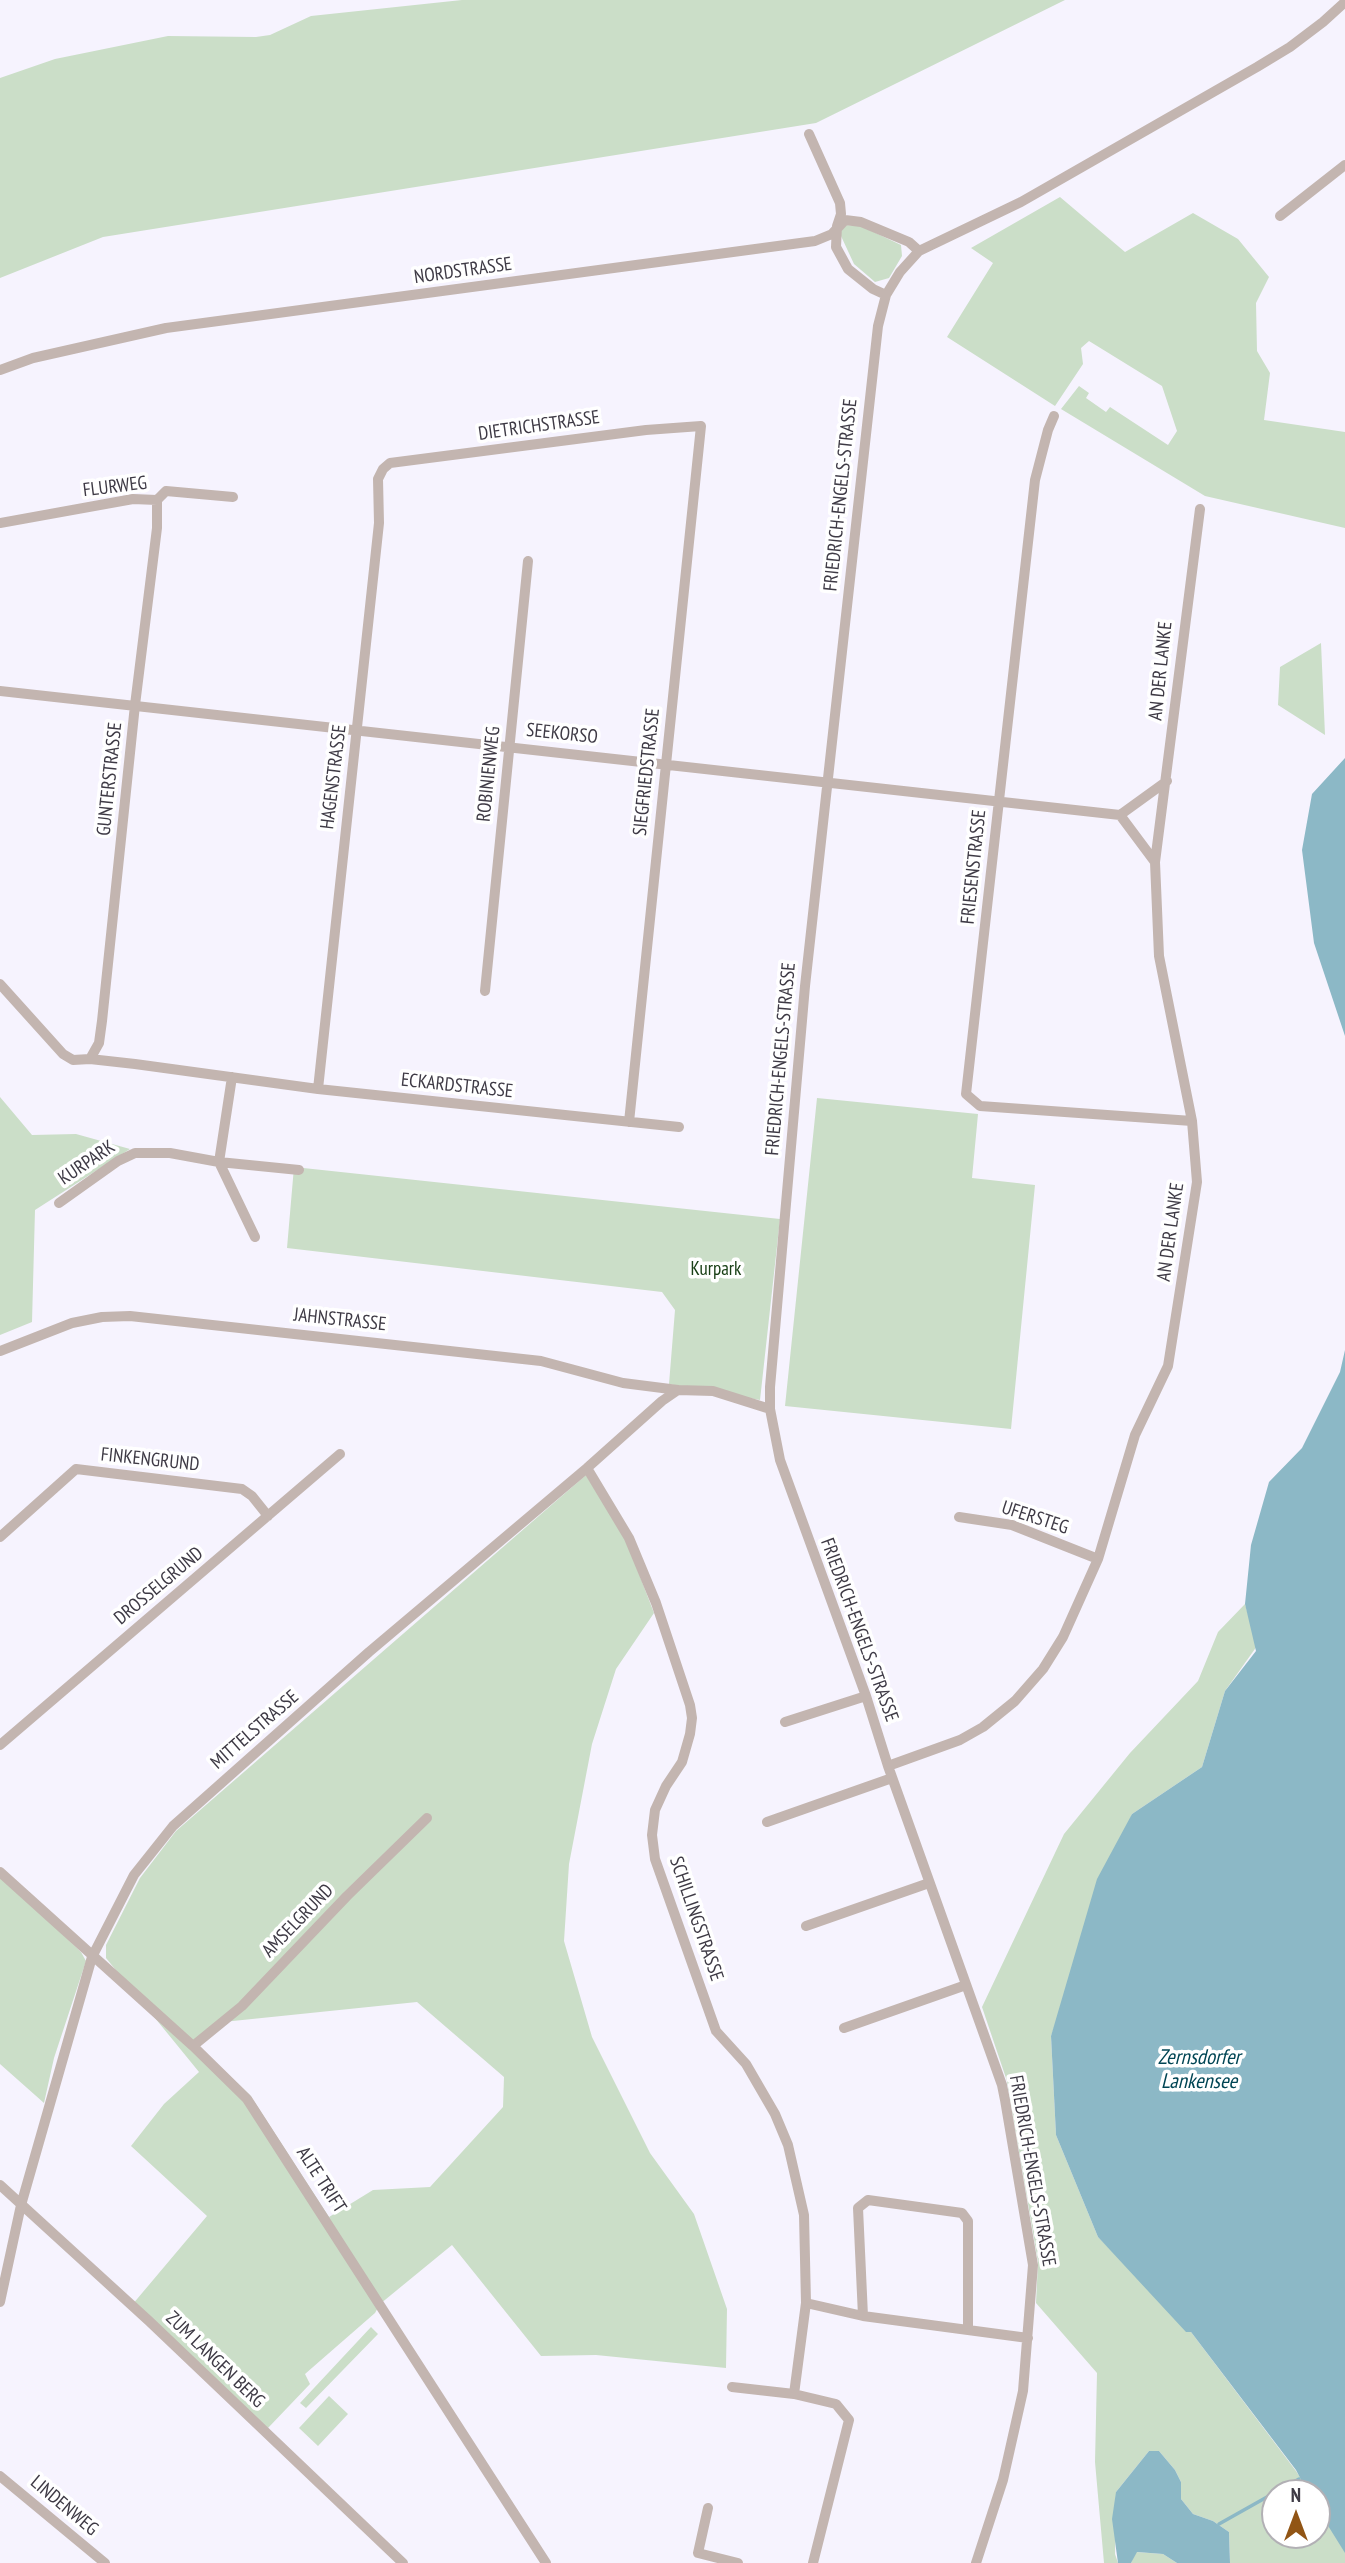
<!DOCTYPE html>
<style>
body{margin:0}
#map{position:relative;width:1345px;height:2563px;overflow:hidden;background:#f6f3fe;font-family:"PT Sans Narrow",sans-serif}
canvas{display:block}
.north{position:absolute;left:1261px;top:2479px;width:70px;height:70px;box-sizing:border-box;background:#fff;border:2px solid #b2b0b5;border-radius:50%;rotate:0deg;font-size:19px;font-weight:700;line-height:28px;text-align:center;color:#3e3a45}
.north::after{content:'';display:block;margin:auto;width:24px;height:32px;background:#915515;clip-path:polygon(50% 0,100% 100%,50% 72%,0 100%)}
</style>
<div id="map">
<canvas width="1345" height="2563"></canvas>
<div class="north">N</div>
</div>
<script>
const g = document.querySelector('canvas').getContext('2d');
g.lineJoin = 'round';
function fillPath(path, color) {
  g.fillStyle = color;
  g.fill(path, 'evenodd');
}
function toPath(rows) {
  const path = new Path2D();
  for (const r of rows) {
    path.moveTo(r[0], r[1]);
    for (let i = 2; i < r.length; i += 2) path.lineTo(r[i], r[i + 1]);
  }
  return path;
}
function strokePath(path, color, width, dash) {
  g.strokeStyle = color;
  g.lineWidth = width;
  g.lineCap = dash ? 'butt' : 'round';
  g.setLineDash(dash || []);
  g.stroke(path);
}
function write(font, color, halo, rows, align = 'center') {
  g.font = font + ' "PT Sans Narrow",sans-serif';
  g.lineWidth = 7;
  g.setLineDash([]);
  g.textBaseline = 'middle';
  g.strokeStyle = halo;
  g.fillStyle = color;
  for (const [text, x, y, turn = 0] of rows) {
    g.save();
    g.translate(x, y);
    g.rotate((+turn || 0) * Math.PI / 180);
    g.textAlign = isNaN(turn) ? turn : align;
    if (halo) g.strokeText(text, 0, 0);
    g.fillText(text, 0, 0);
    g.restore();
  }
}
const green = toPath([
 [462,0,1065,0,816,123,103,237,0,278,0,78,55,59,168,36,256,37,270,35,311,16],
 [1060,197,1125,252,1193,213,1238,239,1269,277,1256,303,1257,351,1270,373,1264,420,1345,432,1345,528,1205,496,1061,409,1079,386,1089,393,1086,398,1106,412,1110,407,1168,445,1177,431,1162,386,1089,341,1081,348,1083,364,1055,406,947,337,993,263,971,248],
 [845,225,861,226,901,245,902,256,889,278,875,282,854,264,841,236,841,227],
 [1321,643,1325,735,1278,705,1280,667],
 [0,1097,32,1135,76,1134,130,1149,35,1210,32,1322,0,1335],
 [817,1098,978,1114,972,1178,1035,1185,1011,1429,785,1406],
 [294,1167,780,1219,760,1400,669,1384,675,1310,662,1292,287,1248],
 [586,1475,626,1540,654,1613,616,1669,592,1744,569,1864,564,1941,592,2037,650,2153,694,2214,727,2309,726,2368,596,2355,541,2356,452,2245,380,2304,375,2313,305,2374,310,2384,268,2428,132,2305,207,2216,131,2146,164,2104,199,2072,106,1958,106,1945,140,1878,176,1831],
 [417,2002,504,2077,503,2107,430,2187,373,2190,329,2217,250,2095,198,2046,223,2022],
 [1245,1604,1257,1646,1225,1691,1202,1767,1132,1814,1051,2036,1056,2135,1098,2237,1191,2332,1296,2471,1310,2493,1275,2493,1275,2535,1317,2535,1317,2505,1345,2552,1345,2563,1230,2563,1229,2532,1213,2521,1193,2514,1181,2499,1181,2482,1175,2470,1159,2451,1149,2451,1116,2492,1115,2554,1118,2563,1104,2563,1095,2462,1097,2373,1036,2303,1038,2262,1007,2081,982,2007,1064,1834,1130,1753,1198,1681,1218,1632],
 [0,1875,81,1952,86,1961,54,2058,44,2103,0,2064],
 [371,2327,378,2334,306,2408,300,2403],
 [329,2396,348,2414,318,2446,299,2428],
 [1136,2552,1163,2554,1177,2563,1131,2563]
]);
const water = toPath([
 [1345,758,1345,1036,1314,943,1302,850,1312,794],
 [1345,1350,1345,2553,1317,2508,1317,2493,1308,2493,1296,2470,1191,2332,1186,2332,1098,2237,1056,2135,1051,2036,1097,1879,1132,1814,1202,1767,1225,1691,1256,1651,1245,1604,1251,1545,1269,1482,1302,1448,1340,1372],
 [1149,2451,1159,2451,1175,2470,1181,2482,1181,2499,1193,2514,1213,2521,1229,2532,1230,2563,1177,2563,1163,2554,1137,2552,1131,2563,1118,2563,1112,2519,1116,2492]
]);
const stream = toPath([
 [1219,2524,1299,2479]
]);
const minor = toPath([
 [809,134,840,203,841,214,837,226,836,247,848,269,873,289,886,295],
 [1280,216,1345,165],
 [0,370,33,358,166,328,815,241,832,234,845,220,861,222,909,242,919,251],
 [1054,416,1048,430,1035,480,966,1094,980,1106,1192,1121],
 [0,523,133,499,157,500,166,491,233,497],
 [0,691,1120,815,1155,862],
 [1120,815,1167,781],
 [0,984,63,1054,73,1060,90,1059,135,1064,318,1089,679,1127],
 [485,991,528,561],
 [90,1059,99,1043,102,1021,135,705,157,528,157,500],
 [232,1077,219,1162,299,1170],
 [318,1089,379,523,378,479,383,469,390,463,646,430,701,426,629,1122],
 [59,1203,118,1161,135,1153,170,1153,219,1162,255,1237],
 [0,1351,72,1323,102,1317,130,1316,541,1361,623,1383,678,1390,713,1391,770,1409],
 [587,1468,629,1538,656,1603,690,1705,692,1718,690,1734,682,1762,666,1786,655,1810,652,1835,655,1859,716,2031,746,2064,775,2114,788,2145,804,2215,806,2303,794,2394],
 [959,1517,1012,1525,1098,1559],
 [0,1537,76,1469,242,1489,252,1496,268,1516],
 [785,1722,866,1696],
 [0,1745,340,1454],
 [888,1766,960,1740,983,1727,1015,1701,1043,1669,1063,1637,1098,1559,1135,1435,1168,1366,1197,1182,1192,1121,1159,956,1155,862,1200,509],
 [767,1822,892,1778],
 [0,1872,193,2046,247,2099,546,2563],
 [806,1926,929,1883],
 [844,2028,966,1985],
 [193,2046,242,2006,347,1896,427,1818],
 [0,2185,149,2321,403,2563],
 [0,2302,21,2205,92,1957,134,1875,173,1826,369,1652,587,1468,662,1401,678,1390],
 [806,2303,863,2316,1028,2338],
 [863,2316,858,2208,868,2200,962,2213,968,2221,968,2330],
 [732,2387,794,2394,836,2404,849,2420,813,2563],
 [0,2476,105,2563],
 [708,2508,698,2553,738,2563],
 [976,2563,1003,2480,1023,2391,1033,2265,1005,2100,1002,2085,888,1766,866,1696,780,1460,770,1409,770,1387,805,986,878,326,886,295,900,272,919,251,1021,202,1257,67,1290,47,1323,22,1345,2]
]);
const streetNames = [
 ["NORDSTRASSE",463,271,-8],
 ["DIETRICHSTRASSE",539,426,-8],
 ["FLURWEG",115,487,-7],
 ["FRIEDRICH-ENGELS-STRASSE",841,495,-84],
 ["AN DER LANKE",1161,671,-84],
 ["SEEKORSO",562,734,6],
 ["SIEGFRIEDSTRASSE",647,772,-84],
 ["ROBINIENWEG",489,774,-84],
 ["HAGENSTRASSE",334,777,-83],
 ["GUNTERSTRASSE",110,779,-84],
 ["FRIESENSTRASSE",974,867,-84],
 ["FRIEDRICH-ENGELS-STRASSE",781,1059,-85],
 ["ECKARDSTRASSE",457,1086,6],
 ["KURPARK",87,1163,-34],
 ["AN DER LANKE",1171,1232,-82],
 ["JAHNSTRASSE",340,1320,6],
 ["FINKENGRUND",150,1460,6],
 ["UFERSTEG",1035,1518,18],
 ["DROSSELGRUND",159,1586,-40],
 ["FRIEDRICH-ENGELS-STRASSE",859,1630,70],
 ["MITTELSTRASSE",255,1730,-41],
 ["SCHILLINGSTRASSE",696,1919,71],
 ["AMSELGRUND",298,1921,-46],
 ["FRIEDRICH-ENGELS-STRASSE",1032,2171,80],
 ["ALTE TRIFT",321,2180,57],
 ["ZUM LANGEN BERG",215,2360,44],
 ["LINDENWEG",64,2506,40]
];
const parkNames = [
 ["Kurpark",716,1270]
];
const waterNames = [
 ["Zernsdorfer",1199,2058],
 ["Lankensee",1199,2082]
];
fillPath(green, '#cbdec8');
fillPath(water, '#8cb8c6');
strokePath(stream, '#8cb8c6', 3.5);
strokePath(minor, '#c3b5b0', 10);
write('19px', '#3e3a45', '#fff', streetNames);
write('19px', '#1a4017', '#fff', parkNames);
write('italic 21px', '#004554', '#fff', waterNames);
</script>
